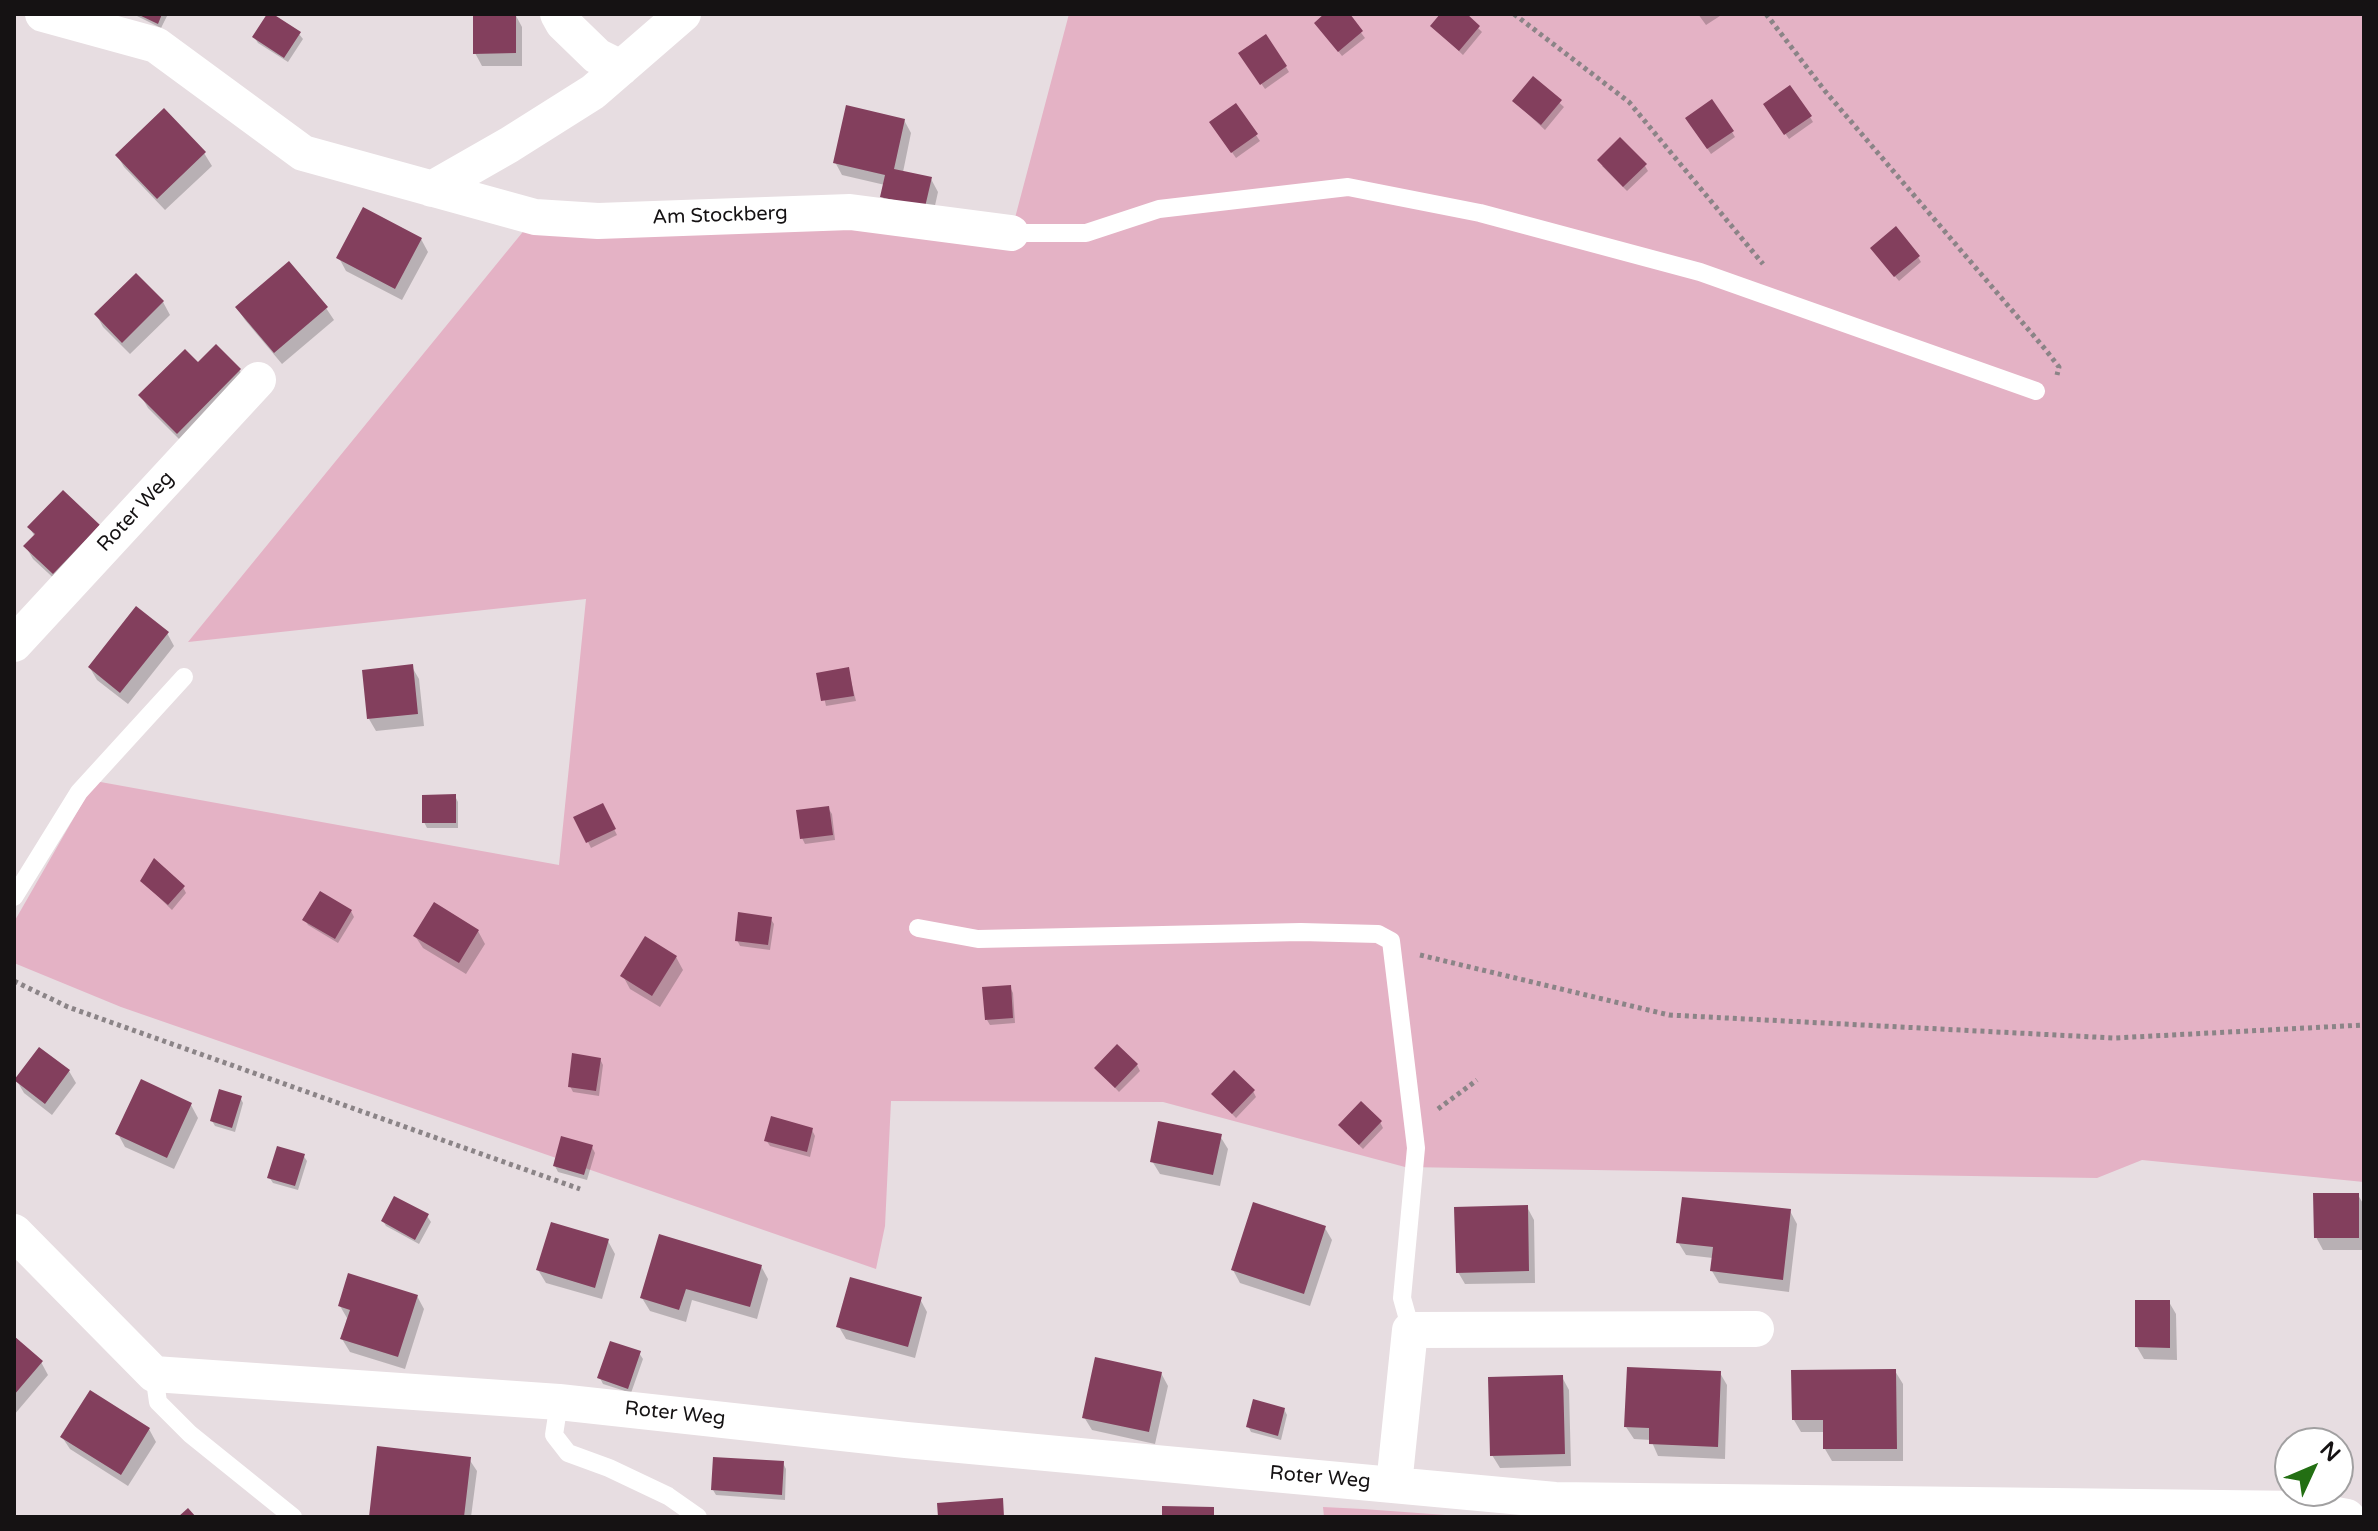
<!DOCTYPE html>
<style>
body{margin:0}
#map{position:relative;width:2378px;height:1531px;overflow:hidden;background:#e7dde1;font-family:"Varela Round",sans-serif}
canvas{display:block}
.frame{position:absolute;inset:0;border:16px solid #151213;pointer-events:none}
.north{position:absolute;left:2274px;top:1427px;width:80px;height:80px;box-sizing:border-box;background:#fff;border:2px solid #a1a0a1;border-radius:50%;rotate:46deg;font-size:22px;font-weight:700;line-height:32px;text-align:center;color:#151213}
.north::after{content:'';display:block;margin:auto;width:28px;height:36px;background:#236f13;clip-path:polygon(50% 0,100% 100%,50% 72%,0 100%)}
</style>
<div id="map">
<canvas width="2378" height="1531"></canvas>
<div class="frame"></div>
<div class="north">N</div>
</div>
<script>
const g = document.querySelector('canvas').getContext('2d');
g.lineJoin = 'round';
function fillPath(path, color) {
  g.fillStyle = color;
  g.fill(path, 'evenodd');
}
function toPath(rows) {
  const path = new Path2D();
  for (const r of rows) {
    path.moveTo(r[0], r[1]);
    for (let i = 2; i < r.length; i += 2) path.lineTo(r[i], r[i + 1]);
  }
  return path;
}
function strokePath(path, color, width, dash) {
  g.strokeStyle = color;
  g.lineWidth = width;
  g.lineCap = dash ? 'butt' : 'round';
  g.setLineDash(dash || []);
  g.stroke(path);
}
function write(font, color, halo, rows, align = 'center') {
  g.font = font + ' "Varela Round",sans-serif';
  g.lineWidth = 8;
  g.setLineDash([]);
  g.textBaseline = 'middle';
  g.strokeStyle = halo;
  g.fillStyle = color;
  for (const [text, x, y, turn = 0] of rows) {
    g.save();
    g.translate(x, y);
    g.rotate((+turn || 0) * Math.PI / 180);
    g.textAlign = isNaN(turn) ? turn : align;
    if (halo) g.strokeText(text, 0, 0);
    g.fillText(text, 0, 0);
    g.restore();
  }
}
const green = toPath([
 [1069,14,2364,14,2364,1182,2142,1160,2097,1178,1405,1167,1163,1102,891,1101,885,1226,876,1269,121,1007,14,963,14,922,95,781,559,865,586,599,188,642,535,217,1011,233],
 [1323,1507,1363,1509,1473,1517,1324,1517]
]);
const shadow = toPath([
 [133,14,168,14,161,28],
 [515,14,522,27,522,66,482,66,475,53],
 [1327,14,1347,14,1365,38,1342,56,1320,28],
 [1443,14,1464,14,1482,32,1463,55,1432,26],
 [1698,14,1723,14,1706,25],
 [299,34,303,39,288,62,258,43,254,37],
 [1244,59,1286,67,1289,72,1265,89],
 [1533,79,1564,107,1545,130,1514,101],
 [1236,106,1260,141,1236,158,1215,128],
 [1769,110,1810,117,1813,122,1789,139],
 [904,120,911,133,903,172,931,179,938,192,932,219,890,209,882,196,885,185,842,175,835,162],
 [1691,124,1732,132,1735,137,1711,154],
 [204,153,212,166,165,210,124,167,117,155],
 [1602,166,1645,166,1648,171,1627,191],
 [421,239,428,252,402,300,346,271,339,258],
 [1876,254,1918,257,1921,262,1899,281],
 [163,302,170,315,130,354,103,327,96,314],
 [237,308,326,308,334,320,282,364,245,320],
 [216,347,240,371,247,383,185,445,148,408,141,396,198,365],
 [99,526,61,585,33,559,26,547,35,537,29,527],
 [167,633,174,646,128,704,97,680,90,668],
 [412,667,419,679,424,726,376,731,369,719],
 [848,669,856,701,826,706,819,675],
 [455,796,458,802,458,828,427,828,424,822],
 [602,805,617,835,591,848,576,818],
 [828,808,832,814,835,840,805,844,802,838],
 [142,881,183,887,186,893,172,910],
 [351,911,354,917,338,943,308,925,305,920],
 [770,918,774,924,770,950,740,946,737,940],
 [478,931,485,944,466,974,423,948,415,936],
 [676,957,683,970,660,1007,630,989,623,976],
 [1010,987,1013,993,1015,1023,990,1025,987,1020],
 [600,1059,603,1065,599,1096,573,1092,570,1086],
 [1137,1065,1140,1071,1119,1092,1097,1069],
 [69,1071,76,1083,52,1115,24,1093,17,1081],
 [1253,1091,1256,1097,1236,1118,1213,1094],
 [240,1097,243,1103,235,1132,215,1126,212,1121],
 [191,1105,198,1118,174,1169,125,1147,118,1134],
 [1380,1122,1383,1128,1363,1149,1344,1131],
 [812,1130,815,1136,810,1157,770,1146,766,1140],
 [1220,1136,1228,1149,1220,1186,1160,1174,1152,1161],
 [592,1147,595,1153,587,1180,558,1172,555,1166],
 [303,1155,307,1161,298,1190,273,1183,269,1177],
 [2358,1195,2364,1205,2364,1250,2323,1250,2316,1237],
 [1527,1207,1534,1220,1535,1283,1465,1284,1458,1272],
 [1790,1211,1797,1224,1789,1292,1719,1283,1712,1271,1713,1258,1686,1255,1678,1242],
 [427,1216,431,1222,419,1244,386,1226,383,1221],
 [1325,1228,1332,1240,1310,1306,1240,1283,1233,1270],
 [608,1241,615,1254,602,1299,546,1283,538,1270],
 [761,1266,768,1279,757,1319,692,1300,686,1322,650,1311,642,1298],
 [417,1296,424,1309,405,1369,350,1352,342,1339,347,1318,340,1306],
 [920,1299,927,1312,915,1358,846,1339,839,1327],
 [2169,1302,2176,1314,2177,1360,2144,1359,2137,1347],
 [14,1339,41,1362,48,1375,14,1415],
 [639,1353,643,1359,631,1393,603,1384,600,1378],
 [1895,1371,1903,1384,1903,1461,1832,1461,1825,1449,1825,1432,1801,1432,1794,1420],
 [1161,1373,1168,1386,1155,1444,1092,1430,1084,1417],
 [1720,1373,1727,1385,1725,1459,1658,1456,1651,1440,1634,1439,1626,1427],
 [1562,1377,1569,1390,1571,1466,1500,1468,1492,1455],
 [1284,1409,1287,1415,1281,1440,1251,1432,1248,1426],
 [149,1429,156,1442,128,1486,70,1449,62,1437],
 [469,1459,477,1471,471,1517,371,1517],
 [783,1463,786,1469,785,1500,716,1495,713,1490]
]);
const building = toPath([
 [137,14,162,14,158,24],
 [267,14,273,14,301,32,284,58,252,37],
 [473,14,516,14,516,53,473,54],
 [1324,14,1350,14,1363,31,1338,52,1314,23],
 [1440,14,1467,14,1480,26,1459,51,1430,26],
 [1266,34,1287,66,1260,85,1238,53],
 [1533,76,1562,100,1541,125,1512,101],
 [1790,85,1812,116,1784,135,1763,104],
 [1712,99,1734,131,1707,149,1685,118],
 [1236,103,1258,134,1231,153,1209,122],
 [846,105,905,119,894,169,932,177,925,207,880,197,885,175,833,163],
 [164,108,206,152,157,199,115,155],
 [1620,137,1647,164,1623,187,1597,160],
 [363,207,422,238,395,289,336,258],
 [1896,226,1920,256,1894,277,1870,248],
 [289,261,328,307,274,353,235,307],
 [136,273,164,301,122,343,94,314],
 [216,344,241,369,177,434,138,395,185,349,198,362],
 [63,490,100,525,53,574,23,546,35,534,27,527],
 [136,606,169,632,120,693,88,667],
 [413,664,418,714,367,719,362,670],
 [849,667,854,696,821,701,816,673],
 [456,794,456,823,422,823,422,795],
 [603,803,616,829,586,843,573,817],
 [829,806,833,835,800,839,796,810],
 [154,858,185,886,168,905,140,881],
 [320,891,352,910,335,939,302,920],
 [434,902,479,930,459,963,413,936],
 [738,912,772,917,768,945,735,941],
 [645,936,677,956,652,996,620,976],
 [1011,985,1013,1018,985,1020,982,987],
 [1117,1044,1138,1064,1115,1088,1094,1068],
 [39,1047,70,1070,45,1104,14,1080],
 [572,1053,601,1058,596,1091,568,1087],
 [1234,1070,1255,1090,1232,1114,1211,1094],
 [141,1079,192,1103,167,1158,115,1134],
 [219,1089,242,1096,232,1128,210,1121],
 [1361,1101,1382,1121,1359,1145,1338,1125],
 [771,1116,813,1128,807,1152,764,1141],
 [1158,1121,1222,1134,1213,1175,1150,1162],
 [561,1136,593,1145,584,1175,553,1166],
 [277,1146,305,1154,295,1186,267,1178],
 [2313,1193,2359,1193,2359,1238,2314,1238],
 [394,1196,429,1214,415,1240,381,1221],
 [1682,1197,1791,1209,1783,1280,1710,1271,1713,1247,1676,1243],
 [1253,1202,1326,1226,1304,1294,1231,1270],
 [1528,1205,1529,1271,1456,1273,1454,1207],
 [551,1222,609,1239,595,1288,536,1270],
 [659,1234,762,1265,750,1307,686,1289,679,1310,640,1298],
 [348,1273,418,1295,398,1357,340,1339,350,1310,338,1306],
 [850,1277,922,1297,908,1347,836,1327],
 [2135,1300,2170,1300,2170,1348,2135,1347],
 [14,1336,43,1361,14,1395],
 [610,1341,641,1351,628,1389,597,1378],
 [1095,1357,1162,1372,1149,1432,1082,1418],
 [1627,1367,1721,1371,1718,1447,1649,1444,1649,1428,1624,1427],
 [1896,1369,1897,1449,1823,1449,1823,1420,1792,1420,1791,1370],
 [1563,1375,1565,1454,1490,1456,1488,1377],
 [90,1390,150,1428,121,1475,60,1437],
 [1253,1399,1285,1408,1278,1436,1246,1427],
 [377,1446,471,1457,464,1517,369,1517],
 [713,1457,784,1461,782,1495,711,1490],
 [1003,1498,1004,1517,938,1517,937,1503],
 [1162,1506,1214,1507,1214,1517,1162,1517],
 [188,1508,196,1517,178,1517]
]);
const path = toPath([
 [1514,14,1629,102,1763,264],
 [1766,14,1825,91,2045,349,2059,367,2057,375],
 [1420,955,1669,1015,2114,1038,2364,1025],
 [14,981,68,1007,580,1189],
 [1438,1109,1477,1080]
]);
const service = toPath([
 [1011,233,1086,233,1159,209,1348,187,1480,213,1700,272,2036,391],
 [14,897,79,792,184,677],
 [918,928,978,939,1301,932,1378,934,1391,941,1416,1148,1402,1298,1411,1330],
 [154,1374,158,1402,190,1434,293,1517],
 [559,1402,554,1435,568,1453,609,1468,668,1496,698,1517]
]);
const minor = toPath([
 [43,14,156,45,303,153,535,217,598,221,850,212,1011,233],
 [558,14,563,23,597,56,621,68],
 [432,189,509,145,593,92,683,14],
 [14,644,258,380],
 [14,1232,154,1374,559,1402,906,1440,1555,1500,2304,1509,2347,1517],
 [1394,1485,1410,1330,1756,1329]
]);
const streetNames = [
 ["Am Stockberg",720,216,-2],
 ["Roter Weg",136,512,-47],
 ["Roter Weg",675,1414,6],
 ["Roter Weg",1320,1478,5]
];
fillPath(green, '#e4b2c5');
fillPath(shadow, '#0003');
fillPath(building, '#833f5d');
strokePath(path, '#8b8487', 5, [4, 4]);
strokePath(service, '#fff', 18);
strokePath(minor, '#fff', 36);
write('20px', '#151213', '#fff', streetNames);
</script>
